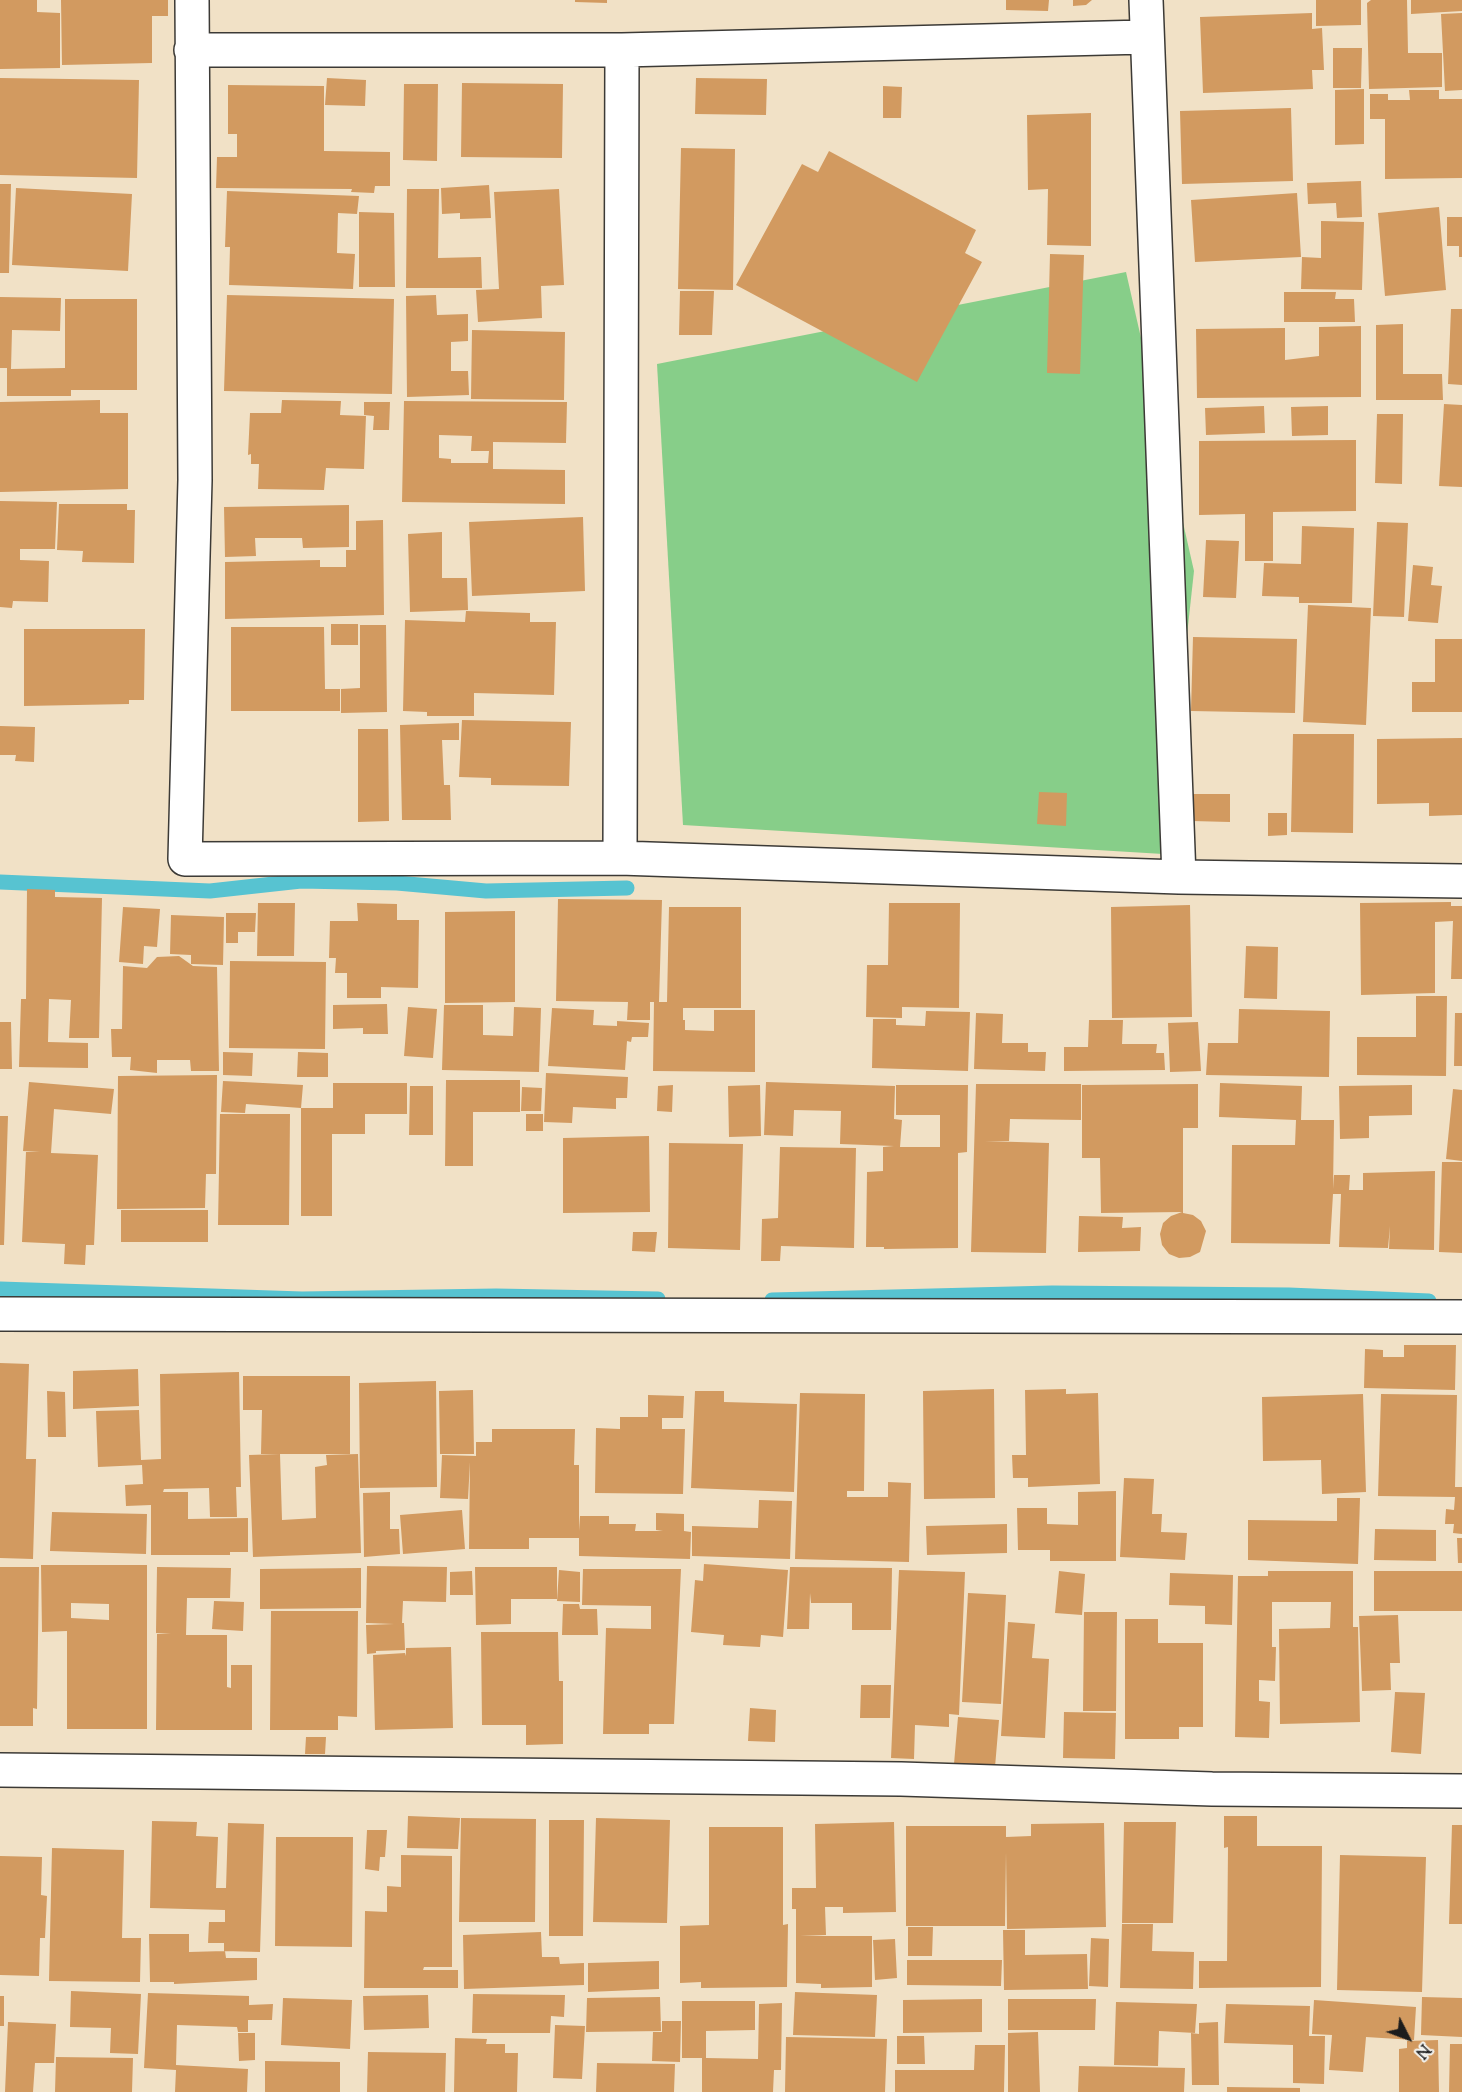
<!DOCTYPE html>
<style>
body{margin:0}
#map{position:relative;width:1462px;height:2092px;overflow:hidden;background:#f1e1c6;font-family:"Sorts Mill Goudy",serif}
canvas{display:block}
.north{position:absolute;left:1378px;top:2008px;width:60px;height:60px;-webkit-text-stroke:4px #f6f6f2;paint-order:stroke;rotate:132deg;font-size:16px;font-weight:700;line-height:24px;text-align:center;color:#1c1c1c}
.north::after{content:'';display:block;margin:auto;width:21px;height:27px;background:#1c1c1c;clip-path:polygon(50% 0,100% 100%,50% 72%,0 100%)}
</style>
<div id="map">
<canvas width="1462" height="2092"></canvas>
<div class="north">N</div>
</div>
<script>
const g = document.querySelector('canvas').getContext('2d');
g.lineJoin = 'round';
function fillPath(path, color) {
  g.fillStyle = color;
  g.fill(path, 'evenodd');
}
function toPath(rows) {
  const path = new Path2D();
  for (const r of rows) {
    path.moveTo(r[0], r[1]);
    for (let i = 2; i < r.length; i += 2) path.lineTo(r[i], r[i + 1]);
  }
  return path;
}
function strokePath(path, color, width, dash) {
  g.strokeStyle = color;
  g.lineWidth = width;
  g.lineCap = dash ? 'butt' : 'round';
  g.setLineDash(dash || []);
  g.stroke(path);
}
const green = toPath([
 [1126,272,1194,571,1163,854,683,825,657,364]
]);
const stream = toPath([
 [0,882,210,891,301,881,397,883,486,891,627,888],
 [0,1289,302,1299,496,1296,658,1299],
 [772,1300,1052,1293,1289,1295,1429,1301]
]);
const building = toPath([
 [0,0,37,0,37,12,60,13,60,68,0,69],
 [61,0,168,0,168,16,152,16,152,63,62,65],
 [575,0,607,0,607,3,575,2],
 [1006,0,1049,0,1048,11,1006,10],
 [1073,0,1092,0,1086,5,1073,6],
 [1316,0,1361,0,1361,25,1316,26],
 [1371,0,1407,0,1408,53,1442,53,1442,87,1369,89,1367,3],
 [1411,0,1462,0,1462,11,1411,14],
 [1312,13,1312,29,1322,28,1324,70,1312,70,1313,89,1203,93,1200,17],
 [1462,13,1462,90,1445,91,1441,14],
 [1333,48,1362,48,1361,88,1333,88],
 [0,78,139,80,137,178,0,175],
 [327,78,366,80,365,106,325,105],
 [696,78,767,79,766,115,695,114],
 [462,83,563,84,562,158,461,157],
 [404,84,438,84,437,161,403,160],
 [228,85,324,86,324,151,390,152,390,186,375,186,374,193,351,192,352,189,216,188,217,157,237,157,237,134,228,134],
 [883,86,902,87,901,118,883,118],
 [1364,89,1364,144,1335,145,1335,90],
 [1409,90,1439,90,1439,99,1462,99,1462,178,1385,179,1385,119,1370,119,1370,94,1388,94,1388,100,1410,100],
 [1291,108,1293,181,1182,184,1180,111],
 [1091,113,1091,246,1047,245,1048,189,1028,190,1027,115],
 [681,148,735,149,733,290,678,289],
 [829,151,976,230,965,253,982,262,917,382,736,285,802,164,818,172],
 [1361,181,1362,217,1337,218,1336,203,1308,204,1307,183],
 [0,184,11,184,9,273,0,273],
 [489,185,491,218,460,219,460,213,442,214,441,188],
 [16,188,132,194,128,271,12,265],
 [407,189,439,189,438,258,481,257,482,288,406,288],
 [559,189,564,285,541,286,542,318,478,322,476,290,499,289,494,192],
 [227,191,359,196,357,214,338,213,337,253,355,254,353,289,229,285,230,247,225,247],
 [1297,193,1301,257,1195,262,1191,200],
 [1439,207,1446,290,1385,296,1378,213],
 [359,212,394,213,395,287,359,287],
 [1447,217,1462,217,1462,257,1459,257,1459,246,1447,246],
 [1321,221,1364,222,1362,290,1301,289,1302,257,1321,258],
 [1050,254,1084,255,1080,374,1047,373],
 [680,291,714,291,712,335,679,335],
 [1284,292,1336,292,1335,299,1354,299,1355,322,1284,322],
 [227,295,394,299,392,394,224,391],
 [436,295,437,315,468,314,468,341,451,342,451,371,468,371,469,395,407,397,406,296],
 [0,297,61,298,60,331,12,330,11,369,65,368,65,299,137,299,137,390,71,390,71,396,7,396,7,368,0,368],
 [1451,309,1462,309,1462,385,1448,384],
 [1403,324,1403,374,1442,374,1443,400,1376,400,1376,325],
 [1361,326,1361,397,1197,398,1196,329,1285,328,1285,360,1319,356,1319,327],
 [472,330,565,332,564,400,471,399],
 [100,400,100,413,128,413,128,489,0,492,0,402],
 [282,400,341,401,340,415,366,416,364,469,326,468,324,490,258,489,259,464,251,464,251,454,248,455,250,413,281,413],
 [404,401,567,402,566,443,493,442,493,469,565,470,565,504,402,502],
 [439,435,472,436,471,451,489,451,488,463,451,463,451,459,439,458],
 [364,402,390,402,389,430,373,430,374,416,364,415],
 [1444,404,1462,405,1462,487,1439,486],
 [1264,406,1265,433,1206,435,1205,408],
 [1328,406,1328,435,1292,436,1291,407],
 [1377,414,1403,414,1402,484,1375,483],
 [1356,440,1356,511,1273,512,1273,561,1245,561,1245,514,1199,515,1199,441],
 [0,501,57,502,55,549,20,549,20,560,49,561,48,602,13,601,12,608,0,607],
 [59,504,127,504,127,510,135,510,134,563,82,562,83,551,57,550],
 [349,505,349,547,303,548,302,538,255,538,256,556,225,557,224,507],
 [583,517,585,591,472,596,469,522],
 [383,520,384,615,225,619,225,562,320,560,320,567,346,567,346,550,356,550,356,521],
 [1377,522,1408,523,1404,617,1373,616],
 [1302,526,1354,528,1352,603,1299,603,1299,597,1262,596,1264,563,1301,564],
 [442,532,442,578,467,578,468,610,410,612,408,534],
 [1206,540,1239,541,1236,598,1203,597],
 [1413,565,1433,567,1431,585,1442,586,1438,623,1408,621],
 [1308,605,1371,608,1366,725,1303,722],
 [466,611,530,613,530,622,556,622,554,695,474,693,474,716,427,716,427,712,403,711,405,620,465,622],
 [331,624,358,624,358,645,331,645],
 [360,625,386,625,387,712,341,713,341,689,360,688],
 [231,627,324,627,325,689,340,689,340,711,231,711],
 [24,629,145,629,144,700,129,700,129,704,24,706],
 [1193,637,1297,639,1295,713,1191,711],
 [1435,639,1462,639,1462,712,1412,712,1412,682,1435,682],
 [462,720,571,722,569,786,491,785,491,778,459,777],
 [459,723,459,740,442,740,444,785,450,785,451,820,402,820,400,725],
 [0,726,35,727,34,762,15,761,16,755,0,755],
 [358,729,388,729,389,821,358,822],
 [1293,734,1354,734,1353,833,1291,832],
 [1462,738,1462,815,1429,816,1429,803,1377,804,1377,739],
 [1039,792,1067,793,1066,826,1037,824],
 [1192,794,1230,794,1230,822,1192,821],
 [1268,813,1287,813,1287,835,1268,836],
 [27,889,55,890,55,897,102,898,99,1038,69,1038,71,1000,49,999,48,1042,88,1043,88,1068,19,1067,21,999,26,999],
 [558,899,662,900,659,1002,667,1002,669,907,741,907,741,1008,683,1008,683,1020,685,1020,685,1030,714,1031,714,1010,755,1010,755,1072,653,1071,654,1002,650,1002,650,1020,627,1020,628,1002,556,1001],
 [1451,902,1451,906,1462,906,1462,979,1451,979,1453,921,1435,922,1435,993,1361,995,1360,903],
 [258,903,295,903,294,956,257,956],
 [357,903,397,904,397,920,419,920,418,988,381,987,381,998,347,998,347,973,335,973,336,958,329,958,330,921,358,921],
 [889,903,960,903,959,1008,902,1007,902,1018,866,1017,867,965,888,965],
 [1190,905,1192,1017,1112,1018,1111,907],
 [123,907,160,909,157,947,144,946,143,964,119,962],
 [515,911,515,1002,445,1003,445,912],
 [226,913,256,913,255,932,238,932,238,943,226,943],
 [171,915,224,917,223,965,191,964,191,955,170,954],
 [1246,946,1278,947,1277,999,1244,998],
 [179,956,193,966,217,967,219,1071,191,1071,190,1060,157,1060,157,1073,130,1070,131,1057,112,1057,111,1029,122,1029,123,966,147,968,157,957],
 [230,961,326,962,325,1049,229,1048],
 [1416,996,1447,996,1446,1076,1357,1075,1357,1037,1416,1037],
 [387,1004,388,1034,363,1034,363,1028,333,1029,333,1005],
 [444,1005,483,1005,483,1035,513,1036,514,1007,541,1008,539,1072,442,1070],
 [408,1007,437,1009,433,1058,404,1056],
 [552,1008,594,1010,593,1025,617,1026,617,1021,649,1023,648,1037,632,1037,631,1042,627,1041,625,1070,548,1066],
 [1239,1009,1330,1011,1329,1077,1206,1075,1208,1043,1238,1043],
 [926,1011,970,1012,968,1071,872,1068,873,1019,896,1019,896,1025,925,1026],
 [976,1013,1003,1014,1002,1043,1028,1043,1028,1052,1046,1052,1045,1071,974,1069],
 [1455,1013,1462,1013,1462,1066,1454,1066],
 [1089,1020,1123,1020,1122,1044,1157,1044,1156,1053,1164,1053,1165,1070,1064,1071,1064,1047,1088,1047],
 [0,1022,11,1022,12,1069,0,1069],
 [1198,1022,1201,1071,1170,1072,1168,1023],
 [223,1052,253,1053,252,1076,223,1075],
 [298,1052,328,1053,328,1077,297,1077],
 [546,1073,628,1077,627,1098,616,1098,616,1109,573,1107,572,1123,544,1122],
 [217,1075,216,1174,206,1174,205,1208,117,1209,118,1076],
 [446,1080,520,1080,520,1112,473,1112,473,1166,445,1166],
 [223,1081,303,1085,301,1108,246,1104,245,1113,221,1112],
 [29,1082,114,1089,111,1114,54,1109,51,1153,98,1155,94,1245,86,1245,85,1265,64,1264,65,1244,22,1242,26,1152,40,1152,23,1151],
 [766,1082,895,1086,894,1119,902,1120,900,1147,940,1147,940,1115,896,1115,896,1085,968,1085,967,1152,958,1153,958,1248,884,1249,884,1247,866,1247,867,1172,883,1171,883,1147,894,1146,840,1144,841,1111,794,1110,793,1136,764,1135],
 [333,1083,407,1083,407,1114,365,1114,365,1134,332,1134,332,1216,301,1216,301,1108,333,1108],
 [1220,1083,1302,1086,1301,1120,1334,1120,1333,1189,1334,1175,1350,1175,1349,1190,1363,1190,1363,1173,1435,1171,1434,1250,1389,1249,1390,1226,1388,1248,1339,1247,1341,1194,1333,1194,1330,1244,1231,1243,1232,1145,1295,1145,1296,1120,1219,1117],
 [976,1084,1081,1084,1081,1120,1010,1119,1009,1141,985,1141,1049,1143,1046,1253,971,1252],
 [1198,1084,1198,1128,1183,1128,1183,1213,1193,1215,1201,1221,1206,1231,1200,1252,1190,1257,1179,1258,1169,1254,1162,1245,1160,1234,1163,1223,1171,1216,1182,1212,1101,1213,1100,1158,1082,1158,1082,1085],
 [673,1085,672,1112,657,1111,658,1086],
 [760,1085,761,1136,729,1137,728,1086],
 [1412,1085,1412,1115,1369,1116,1369,1138,1340,1139,1339,1086],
 [410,1086,433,1086,433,1135,409,1135],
 [522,1087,542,1088,541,1111,521,1111],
 [1453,1089,1462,1090,1462,1161,1446,1159],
 [220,1114,290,1114,289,1225,218,1225],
 [526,1114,543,1114,543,1131,526,1131],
 [0,1116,8,1116,4,1245,0,1245],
 [649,1136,650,1212,563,1213,563,1138],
 [669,1143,743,1144,740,1250,668,1248],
 [780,1147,856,1148,854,1248,781,1246,780,1261,761,1261,762,1219,778,1218],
 [1442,1162,1462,1162,1462,1253,1439,1252],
 [121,1210,208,1210,208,1242,121,1242],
 [1079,1216,1123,1217,1122,1228,1141,1227,1140,1251,1078,1252],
 [633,1232,657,1232,655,1252,632,1251],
 [1404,1345,1456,1345,1455,1390,1364,1388,1365,1349,1383,1350,1383,1357,1404,1357],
 [0,1363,29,1364,26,1459,36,1459,33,1559,0,1558],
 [138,1369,139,1406,73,1409,73,1371],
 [239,1372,241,1487,236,1487,237,1517,210,1517,209,1488,164,1489,163,1492,188,1492,188,1519,248,1518,248,1552,230,1552,230,1555,151,1555,151,1505,126,1506,125,1485,143,1484,142,1465,98,1467,96,1411,139,1410,141,1460,161,1459,160,1374],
 [243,1376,350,1376,350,1454,261,1454,262,1410,243,1410],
 [436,1381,437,1487,360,1488,359,1383],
 [994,1389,995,1498,924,1499,923,1391],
 [1066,1389,1066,1394,1098,1393,1100,1484,1028,1487,1028,1478,1013,1478,1012,1455,1026,1455,1025,1390],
 [473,1390,474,1454,440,1454,439,1391],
 [47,1391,65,1392,66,1437,48,1437],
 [695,1391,724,1391,724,1402,797,1404,794,1492,691,1488],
 [800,1393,865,1394,864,1491,826,1491,847,1491,847,1497,888,1497,888,1482,911,1483,909,1562,795,1559],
 [1363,1394,1366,1492,1322,1494,1321,1460,1263,1461,1262,1397],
 [1381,1394,1457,1395,1455,1487,1462,1487,1462,1534,1453,1533,1454,1524,1445,1524,1446,1509,1454,1510,1455,1497,1378,1496],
 [648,1395,684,1396,683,1418,662,1418,662,1429,685,1429,683,1494,595,1493,596,1428,620,1429,620,1417,648,1417],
 [492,1429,575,1429,574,1465,579,1465,579,1531,580,1516,609,1516,609,1524,636,1524,635,1531,663,1531,656,1530,656,1513,684,1514,684,1531,691,1532,690,1559,579,1556,579,1538,529,1538,529,1549,469,1549,470,1462,468,1499,440,1498,442,1455,476,1456,476,1442,492,1442],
 [280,1454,282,1520,316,1518,315,1467,327,1465,326,1455,358,1454,361,1553,253,1557,249,1455],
 [1124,1478,1154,1479,1152,1514,1162,1514,1161,1532,1187,1533,1185,1560,1120,1557],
 [1116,1491,1116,1561,1050,1561,1050,1550,1018,1550,1017,1508,1047,1508,1047,1524,1078,1525,1078,1492],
 [390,1492,390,1529,399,1529,400,1554,364,1557,363,1493],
 [1337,1498,1360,1498,1358,1564,1248,1560,1248,1520,1337,1521],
 [759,1500,792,1501,790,1559,692,1556,692,1526,758,1528],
 [462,1510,465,1549,403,1554,400,1515],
 [52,1512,147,1514,146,1554,50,1551],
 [1007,1524,1007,1553,927,1555,926,1526],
 [1375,1529,1436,1530,1436,1561,1374,1560],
 [1457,1538,1462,1538,1462,1563,1458,1563],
 [704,1564,788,1570,783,1637,761,1635,760,1647,723,1645,724,1635,691,1632,695,1580,703,1581],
 [41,1565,147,1565,147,1729,67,1729,67,1631,42,1632],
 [71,1603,109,1604,109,1620,71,1618],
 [367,1566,447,1567,446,1602,403,1601,402,1623,404,1623,405,1650,376,1651,376,1653,367,1654,366,1625,394,1624,366,1623],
 [0,1567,39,1567,37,1709,33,1708,33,1726,0,1726],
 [157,1567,231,1568,230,1598,187,1598,186,1635,227,1635,227,1687,231,1688,231,1665,252,1665,252,1730,156,1730,157,1634,171,1634,156,1633],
 [475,1567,557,1567,557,1599,511,1599,511,1624,476,1625],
 [790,1567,892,1568,891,1630,852,1630,852,1603,811,1603,810,1593,809,1629,787,1629],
 [361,1568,361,1608,260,1609,260,1569],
 [583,1569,681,1569,674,1724,649,1724,649,1734,603,1734,606,1628,651,1629,651,1606,582,1605],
 [559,1570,580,1572,580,1602,557,1601],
 [899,1570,965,1572,959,1715,949,1714,949,1727,915,1725,914,1759,891,1758],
 [472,1571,473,1595,450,1595,450,1572],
 [1059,1571,1085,1574,1082,1615,1055,1613],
 [1268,1571,1353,1571,1353,1627,1358,1627,1360,1722,1280,1724,1279,1629,1330,1628,1331,1602,1272,1602,1272,1647,1276,1647,1275,1681,1259,1680,1259,1701,1270,1702,1269,1738,1235,1737,1238,1576,1268,1576],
 [1374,1571,1462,1571,1462,1611,1374,1611],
 [1170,1573,1233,1575,1232,1625,1205,1624,1205,1606,1169,1605],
 [968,1593,1006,1595,1001,1704,962,1702],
 [214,1601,244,1602,243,1631,212,1629],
 [563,1604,579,1604,580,1609,597,1609,598,1635,562,1635],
 [271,1611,358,1611,357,1717,338,1716,338,1730,270,1730],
 [1084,1612,1117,1612,1116,1711,1083,1711],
 [1398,1615,1400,1663,1390,1663,1391,1690,1362,1691,1359,1616],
 [1125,1619,1158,1619,1158,1643,1203,1643,1203,1727,1179,1727,1179,1739,1125,1739],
 [1008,1622,1035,1624,1032,1658,1049,1659,1045,1738,1001,1736],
 [481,1632,558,1632,559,1681,563,1681,563,1744,526,1745,526,1725,482,1725],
 [451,1647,453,1728,375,1730,373,1655,405,1653,406,1656,406,1648],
 [861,1685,891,1685,890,1718,860,1718],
 [1395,1692,1425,1693,1421,1754,1391,1752],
 [750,1708,776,1710,775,1742,748,1741],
 [1064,1712,1116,1713,1115,1759,1063,1758],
 [958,1717,999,1720,995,1767,954,1764],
 [306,1737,326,1737,325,1754,305,1754],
 [408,1816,460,1818,458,1849,407,1848],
 [1224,1816,1257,1816,1257,1846,1322,1846,1321,1987,1199,1988,1199,1961,1227,1961,1228,1847,1224,1848],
 [461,1818,536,1819,535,1922,459,1922],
 [596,1818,670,1820,667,1923,593,1922],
 [549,1820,584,1820,583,1936,549,1936],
 [152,1821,197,1822,196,1836,218,1837,216,1888,226,1888,228,1823,264,1824,260,1952,224,1951,224,1943,208,1943,209,1922,225,1922,225,1910,150,1908],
 [894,1822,896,1912,843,1913,843,1907,825,1907,826,1935,800,1936,872,1936,872,1987,821,1988,821,1984,796,1983,796,1909,792,1909,792,1888,816,1888,815,1824],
 [1124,1822,1176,1822,1173,1923,1122,1923],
 [1104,1823,1106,1927,1007,1929,1006,1852,1005,1926,906,1926,906,1826,1006,1826,1006,1837,1031,1836,1031,1824],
 [1452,1825,1462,1825,1462,1924,1449,1924],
 [709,1827,783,1827,783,1925,788,1924,787,1987,701,1988,701,1982,680,1983,680,1926,709,1925],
 [367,1830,387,1830,385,1857,380,1857,379,1871,365,1869],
 [276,1837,353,1837,352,1947,275,1946],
 [52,1848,124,1850,122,1938,141,1938,140,1982,49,1981],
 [401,1855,452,1856,452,1967,424,1967,423,1970,458,1970,458,1988,364,1988,365,1911,387,1912,387,1886,401,1887],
 [1340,1855,1426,1857,1422,1992,1337,1990],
 [0,1856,42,1857,41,1895,47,1896,45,1938,40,1938,39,1976,0,1975],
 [1122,1924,1153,1924,1152,1951,1194,1952,1193,1989,1120,1988],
 [908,1927,933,1927,932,1956,908,1956],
 [1003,1930,1025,1930,1025,1955,1087,1954,1088,1989,1004,1990],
 [541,1932,542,1957,559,1957,560,1964,584,1963,584,1985,464,1989,463,1935],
 [149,1934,189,1934,189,1952,225,1951,226,1958,257,1958,257,1980,174,1984,174,1982,150,1982],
 [1091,1938,1109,1939,1108,1987,1089,1986],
 [895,1939,897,1978,875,1980,873,1940],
 [907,1960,1002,1960,1001,1986,907,1985],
 [659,1961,659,1989,588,1992,588,1963],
 [71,1991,141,1994,138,2054,110,2053,111,2028,70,2027],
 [795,1992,877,1995,875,2037,793,2035],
 [148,1993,249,1996,249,2005,273,2004,272,2020,248,2020,248,2032,238,2032,237,2027,177,2025,176,2065,248,2069,247,2092,175,2092,176,2070,144,2068],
 [473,1994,565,1995,564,2017,551,2016,550,2033,472,2033],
 [428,1995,429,2028,364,2030,363,1996],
 [0,1996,4,1996,4,2026,0,2026],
 [660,1997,661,2031,586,2032,587,1998],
 [1422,1997,1462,1998,1462,2037,1421,2035],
 [283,1998,352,2000,350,2049,281,2045],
 [982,1999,982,2032,903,2033,903,2000],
 [1008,1999,1096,1999,1095,2030,1008,2030],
 [1314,2000,1416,2007,1414,2040,1366,2037,1363,2072,1329,2070,1332,2035,1312,2034],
 [682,2001,755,2001,755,2030,706,2031,706,2058,758,2059,759,2004,782,2003,781,2070,774,2070,773,2092,702,2092,702,2058,682,2058],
 [1116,2002,1197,2004,1195,2033,1159,2031,1158,2066,1114,2065],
 [1226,2004,1310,2006,1309,2036,1325,2036,1324,2084,1293,2083,1293,2045,1224,2043],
 [662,2021,681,2021,680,2062,652,2061,653,2032,662,2032],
 [8,2022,56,2024,54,2063,35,2063,33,2092,5,2092],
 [1218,2022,1219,2085,1192,2085,1191,2033,1199,2034,1199,2023],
 [555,2025,585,2026,582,2079,553,2078],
 [1038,2032,1040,2092,1008,2092,1008,2033],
 [238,2033,255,2033,255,2060,239,2061],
 [897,2036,924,2036,925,2064,897,2064],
 [786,2037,887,2039,885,2092,785,2092],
 [455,2038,487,2039,486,2044,505,2044,505,2053,518,2053,517,2092,454,2092],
 [1438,2040,1439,2092,1399,2092,1399,2049,1407,2048,1407,2041],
 [1450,2044,1462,2044,1462,2092,1449,2092],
 [975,2045,1005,2045,1004,2092,895,2092,895,2070,974,2070],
 [368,2052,446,2053,445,2092,367,2092],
 [56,2057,133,2058,132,2092,55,2092],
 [265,2061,340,2062,340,2092,265,2092],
 [597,2063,675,2064,674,2092,596,2092],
 [1079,2066,1185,2068,1184,2092,1078,2092],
 [1227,2087,1300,2088,1300,2092,1227,2092]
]);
const minor = toPath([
 [192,0,195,480,185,859,620,858,1179,877,1462,881],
 [1146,0,1179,877],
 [191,50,622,50,1145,37],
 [620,858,622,50],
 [0,1770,901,1779,1212,1789,1462,1791]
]);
const tertiary = toPath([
 [0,1314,1462,1317]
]);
fillPath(green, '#87ce89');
strokePath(stream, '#57c3d1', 15);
fillPath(building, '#d29a60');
strokePath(minor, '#3c3a36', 36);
strokePath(tertiary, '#3c3a36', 36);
strokePath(minor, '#fff', 33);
strokePath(tertiary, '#fff', 33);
</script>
